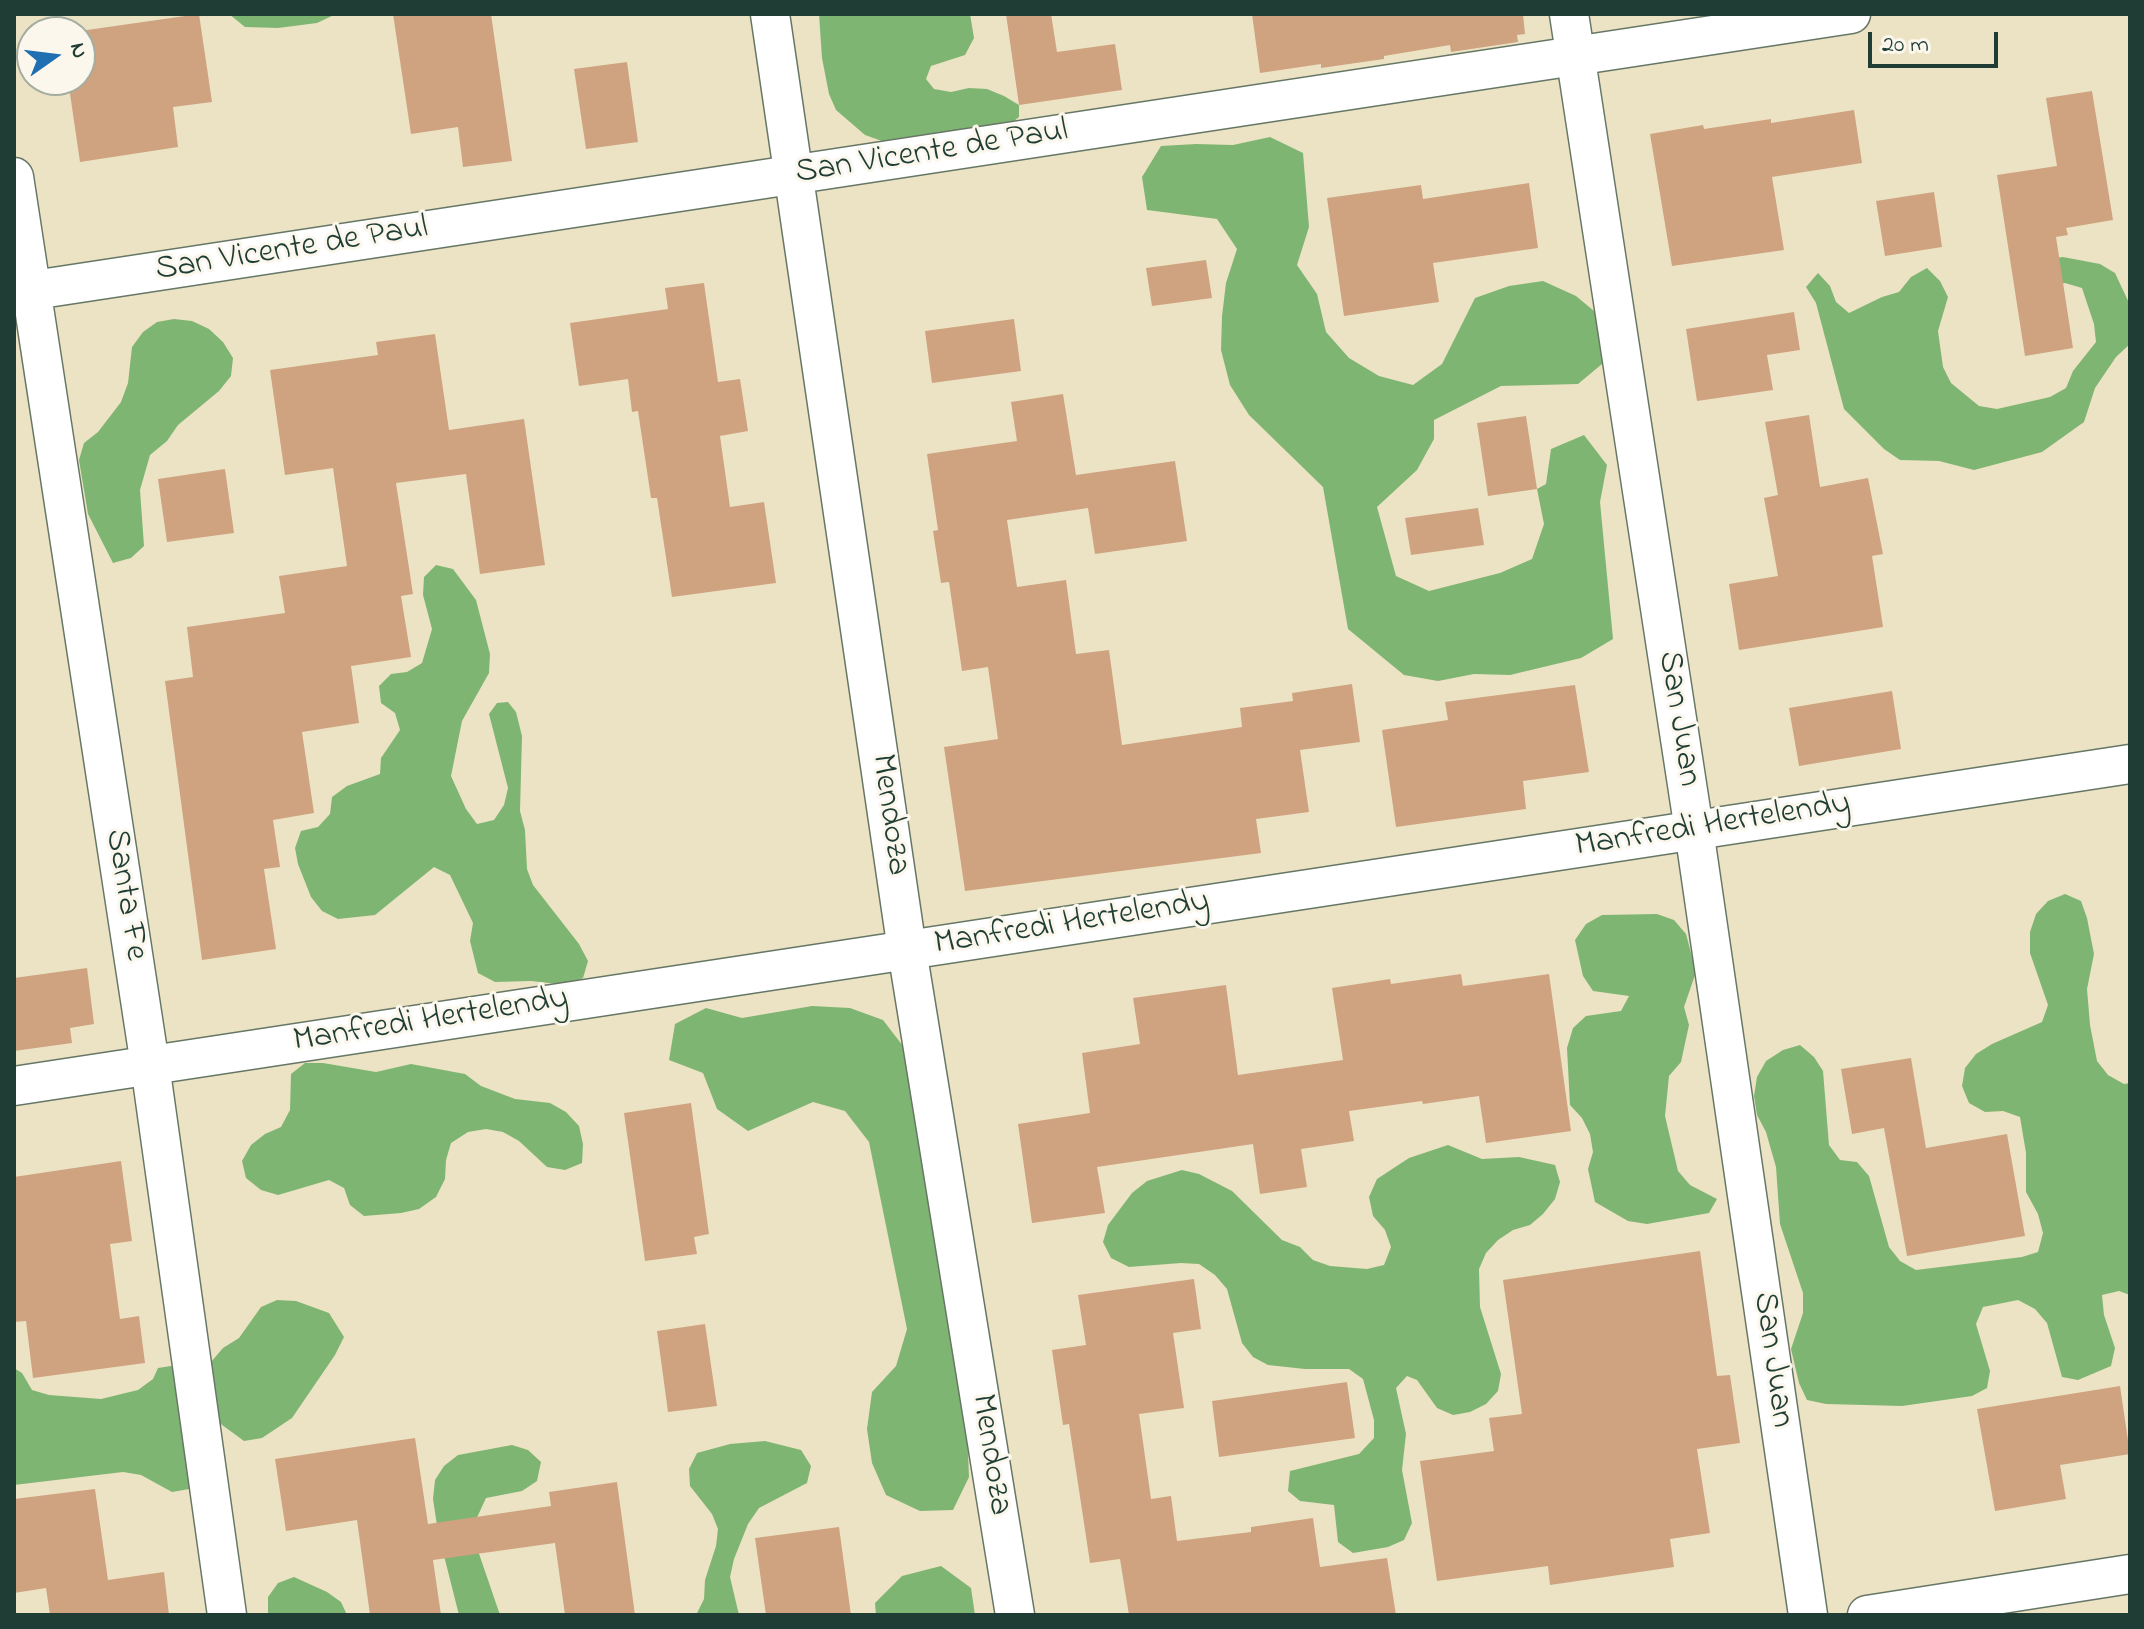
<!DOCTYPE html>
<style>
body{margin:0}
#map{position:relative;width:2144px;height:1629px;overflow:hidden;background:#ece3c4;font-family:"Indie Flower",sans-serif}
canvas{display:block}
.frame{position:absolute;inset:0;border:16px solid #1f3d34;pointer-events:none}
.north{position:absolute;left:16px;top:16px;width:80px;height:80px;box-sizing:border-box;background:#fbf7ec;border:2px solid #a3ada2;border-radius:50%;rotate:76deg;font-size:22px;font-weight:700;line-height:32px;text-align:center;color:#1f3d34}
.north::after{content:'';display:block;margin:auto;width:28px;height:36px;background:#1f6fb2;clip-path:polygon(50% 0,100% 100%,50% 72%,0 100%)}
.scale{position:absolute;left:1868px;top:32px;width:130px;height:36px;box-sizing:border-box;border:4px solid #1f3d34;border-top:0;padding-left:10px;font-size:24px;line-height:28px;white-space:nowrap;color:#1f3d34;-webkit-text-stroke:6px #fbf7ec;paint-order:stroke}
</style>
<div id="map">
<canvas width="2144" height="1629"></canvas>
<div class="frame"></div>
<div class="north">N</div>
<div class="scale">20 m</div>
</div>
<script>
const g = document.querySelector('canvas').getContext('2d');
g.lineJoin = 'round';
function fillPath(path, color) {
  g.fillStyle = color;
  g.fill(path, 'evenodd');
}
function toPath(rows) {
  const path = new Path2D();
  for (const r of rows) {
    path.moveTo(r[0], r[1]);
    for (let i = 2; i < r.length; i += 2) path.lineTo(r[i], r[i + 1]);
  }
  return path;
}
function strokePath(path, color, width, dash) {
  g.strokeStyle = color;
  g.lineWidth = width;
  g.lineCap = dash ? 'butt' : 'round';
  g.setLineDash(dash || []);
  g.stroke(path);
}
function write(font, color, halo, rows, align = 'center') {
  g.font = font + ' "Indie Flower",sans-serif';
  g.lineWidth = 6;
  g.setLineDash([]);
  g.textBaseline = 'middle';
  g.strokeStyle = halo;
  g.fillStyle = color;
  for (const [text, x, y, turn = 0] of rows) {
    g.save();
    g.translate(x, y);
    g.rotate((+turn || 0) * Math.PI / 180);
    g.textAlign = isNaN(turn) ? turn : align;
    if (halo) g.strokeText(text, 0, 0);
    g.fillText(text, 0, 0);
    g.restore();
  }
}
const forest = toPath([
 [229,14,336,14,317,23,278,28,245,27],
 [819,14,970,14,974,38,965,55,931,66,926,79,934,89,951,92,969,88,987,89,1004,96,1019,105,1019,117,1004,129,918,145,882,141,865,135,836,110,829,94,822,58],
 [1270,137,1303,153,1309,227,1297,265,1317,294,1326,332,1349,358,1379,376,1413,385,1442,364,1475,298,1509,286,1543,281,1576,296,1606,321,1608,359,1578,384,1501,386,1434,420,1434,439,1417,470,1377,507,1396,576,1429,591,1500,573,1532,559,1544,524,1537,489,1546,484,1551,449,1584,435,1607,465,1600,502,1613,639,1581,658,1510,675,1474,674,1438,681,1404,675,1348,629,1323,487,1249,415,1230,385,1221,350,1222,316,1226,283,1237,249,1217,219,1147,210,1142,177,1161,146,1196,144,1233,145],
 [2063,257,2100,264,2115,273,2130,305,2130,344,2116,357,2095,388,2084,422,2042,452,1974,470,1939,461,1900,460,1884,449,1844,409,1816,303,1806,287,1818,273,1830,286,1836,302,1849,313,1882,297,1899,292,1911,277,1927,268,1940,281,1948,297,1938,331,1943,367,1951,383,1979,406,1997,409,2050,397,2066,388,2073,371,2096,342,2094,324,2082,288,2065,283,2048,286,2045,259],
 [174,319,192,321,209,329,223,342,233,358,231,376,219,391,178,425,167,441,150,455,140,490,144,546,131,558,113,563,88,514,79,460,84,443,98,432,121,402,128,383,132,347,143,332,157,322],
 [436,565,453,569,476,600,490,654,489,673,462,721,451,776,466,809,477,824,494,820,504,805,508,788,489,714,497,703,508,702,516,712,522,736,520,811,525,830,527,869,533,885,579,944,588,961,583,978,567,985,531,981,495,982,478,973,470,941,473,923,450,875,434,867,375,915,338,919,322,911,311,897,298,864,295,848,301,831,318,827,330,814,332,797,347,786,380,774,381,758,400,730,395,713,381,703,379,686,391,674,407,672,422,663,432,629,423,595,424,577],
 [2065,894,2081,901,2087,918,2094,954,2087,989,2090,1025,2097,1061,2108,1075,2124,1084,2130,1083,2130,1295,2119,1291,2102,1295,2104,1315,2115,1348,2111,1366,2078,1380,2062,1377,2047,1323,2035,1309,2018,1300,1983,1307,1976,1324,1990,1371,1987,1388,1972,1396,1902,1406,1826,1404,1807,1400,1799,1383,1791,1349,1803,1313,1803,1293,1780,1224,1776,1167,1766,1132,1757,1115,1754,1096,1757,1077,1766,1061,1783,1050,1800,1045,1814,1057,1823,1071,1829,1145,1840,1160,1857,1162,1869,1176,1889,1247,1900,1261,1916,1270,2022,1257,2038,1252,2043,1233,2038,1214,2026,1192,2026,1153,2020,1117,2003,1111,1985,1112,1969,1103,1962,1086,1965,1068,1976,1054,1992,1044,2042,1022,2048,1005,2030,953,2030,932,2036,914,2048,901],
 [1657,914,1674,920,1686,934,1696,972,1684,1007,1689,1025,1681,1062,1669,1076,1665,1116,1678,1171,1690,1185,1717,1199,1709,1213,1647,1224,1628,1221,1595,1202,1588,1169,1593,1152,1590,1134,1582,1118,1570,1105,1567,1048,1573,1028,1586,1016,1621,1011,1629,996,1593,991,1583,976,1575,940,1586,924,1602,915],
 [812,1006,850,1008,883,1020,906,1050,934,1225,937,1261,966,1407,969,1477,953,1510,920,1511,886,1495,872,1463,867,1429,872,1392,896,1366,907,1329,869,1142,845,1111,813,1102,748,1131,717,1109,703,1073,669,1060,675,1024,706,1008,742,1018],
 [305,1063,323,1063,376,1072,411,1064,465,1074,481,1086,515,1099,550,1103,566,1112,579,1126,583,1144,582,1163,565,1170,547,1167,519,1141,503,1132,486,1129,468,1132,451,1143,446,1160,445,1179,436,1197,419,1209,401,1213,364,1216,350,1205,344,1188,329,1180,278,1195,261,1190,246,1178,242,1161,251,1145,265,1134,281,1127,290,1110,291,1074],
 [1448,1145,1482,1159,1519,1157,1555,1165,1560,1182,1555,1199,1543,1214,1530,1225,1513,1230,1498,1240,1486,1253,1479,1269,1480,1307,1501,1374,1498,1391,1486,1404,1470,1412,1453,1415,1437,1408,1417,1380,1407,1376,1396,1388,1406,1434,1402,1470,1412,1523,1404,1540,1388,1547,1353,1553,1338,1542,1334,1505,1300,1501,1288,1491,1290,1471,1359,1454,1374,1438,1374,1420,1363,1379,1349,1369,1305,1369,1268,1365,1253,1357,1242,1343,1227,1289,1215,1275,1199,1264,1181,1263,1129,1267,1111,1258,1103,1242,1108,1225,1132,1193,1147,1181,1182,1170,1199,1174,1232,1191,1282,1240,1300,1247,1313,1260,1330,1266,1367,1269,1384,1265,1391,1247,1385,1230,1373,1216,1369,1197,1377,1179,1409,1158],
 [277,1300,296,1301,329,1313,344,1337,335,1355,292,1418,262,1438,244,1441,214,1419,204,1379,211,1362,223,1348,239,1338,261,1307],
 [171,1366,179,1375,188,1434,189,1489,172,1492,141,1475,123,1472,14,1485,14,1368,22,1373,32,1390,49,1395,101,1399,138,1390,153,1379,158,1368],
 [765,1441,801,1450,811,1466,807,1483,759,1508,748,1524,734,1559,730,1577,739,1615,696,1615,704,1599,705,1580,716,1546,718,1529,712,1514,690,1486,689,1469,697,1453,730,1444],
 [512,1445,528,1450,541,1462,537,1481,522,1491,486,1498,474,1524,475,1542,500,1615,459,1615,438,1532,433,1499,435,1480,444,1466,458,1455],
 [941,1566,971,1588,975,1615,876,1615,875,1603,902,1576],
 [294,1577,327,1592,341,1602,347,1615,268,1615,268,1597,278,1583]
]);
const building = toPath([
 [199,14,212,102,173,107,178,147,80,162,68,80,80,80,80,32,73,32],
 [393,14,491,14,512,161,463,167,458,127,411,134],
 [1006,14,1051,14,1057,52,1115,44,1122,90,1019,105],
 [1252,14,1523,14,1525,34,1517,35,1518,42,1451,52,1450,45,1384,56,1384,59,1321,68,1321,64,1260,73],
 [627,62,638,142,586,149,574,69],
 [2092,91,2113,220,2066,228,2068,235,2056,237,2073,348,2025,356,1997,175,2057,166,2046,98],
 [1854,110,1862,163,1772,177,1784,250,1672,266,1650,134,1703,125,1704,129,1771,119,1771,123],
 [1529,183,1538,248,1433,263,1439,302,1344,316,1327,198,1421,185,1423,199],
 [1934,192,1942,247,1885,256,1876,201],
 [1206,260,1212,298,1152,306,1146,268],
 [704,283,718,382,740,379,748,431,720,436,730,507,764,502,776,583,672,597,657,498,651,498,638,411,632,412,628,379,579,386,570,323,668,309,665,288],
 [1794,312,1800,350,1767,355,1773,390,1697,401,1686,329],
 [1014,319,1021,371,932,383,925,331],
 [435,334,449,430,524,419,545,565,480,574,466,474,396,483,413,594,401,596,411,657,351,666,359,723,302,732,314,813,273,820,280,867,264,869,276,949,202,960,165,681,193,677,187,627,285,613,279,576,347,566,333,468,285,475,270,370,378,355,376,342],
 [1063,394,1076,475,1175,461,1187,541,1095,554,1088,508,1007,520,1017,587,1066,580,1076,654,1109,650,1122,745,1242,727,1240,708,1293,701,1292,693,1352,684,1360,742,1300,750,1309,812,1256,819,1261,853,965,891,944,747,998,739,988,667,962,671,949,582,941,583,933,531,938,530,927,454,1017,441,1011,402],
 [1809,415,1820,487,1868,478,1883,554,1872,556,1883,627,1739,650,1729,584,1778,576,1764,498,1778,495,1765,422],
 [1526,416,1537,489,1488,496,1477,423],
 [225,469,234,533,167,542,158,479],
 [1478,508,1484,545,1411,555,1405,518],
 [1575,685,1589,772,1523,781,1526,809,1396,827,1382,730,1448,720,1445,702],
 [1892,691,1901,749,1799,766,1789,708],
 [87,968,94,1024,70,1028,72,1043,14,1051,14,978],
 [1461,974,1463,986,1549,974,1571,1131,1486,1143,1479,1096,1423,1104,1422,1101,1349,1111,1354,1141,1301,1149,1307,1187,1260,1194,1253,1144,1097,1167,1105,1213,1032,1223,1018,1124,1090,1113,1082,1053,1140,1044,1133,998,1226,985,1238,1075,1343,1060,1332,988,1390,979,1391,984],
 [1911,1058,1926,1148,2007,1134,2025,1236,1907,1256,1884,1128,1852,1134,1841,1069],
 [691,1103,709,1234,694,1237,697,1254,645,1261,624,1113],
 [121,1161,132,1241,110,1244,120,1319,139,1316,145,1363,33,1378,26,1321,14,1322,14,1177],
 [1700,1251,1717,1376,1730,1375,1740,1443,1697,1449,1710,1533,1670,1539,1674,1567,1550,1585,1548,1566,1437,1581,1420,1461,1494,1451,1489,1418,1522,1414,1503,1280],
 [1194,1279,1201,1329,1173,1333,1184,1408,1139,1414,1151,1499,1171,1496,1177,1541,1251,1532,1251,1527,1313,1518,1320,1567,1387,1558,1396,1615,1129,1615,1120,1559,1090,1563,1069,1424,1063,1425,1052,1350,1086,1345,1078,1295],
 [705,1324,717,1406,668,1412,657,1331],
 [1347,1382,1355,1438,1219,1457,1212,1401],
 [2120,1386,2130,1454,2060,1465,2066,1499,1995,1511,1977,1409],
 [415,1438,428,1524,551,1506,549,1492,617,1482,635,1615,565,1615,555,1543,433,1560,441,1615,370,1615,357,1520,286,1531,275,1459],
 [95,1489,108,1580,164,1572,169,1615,50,1615,46,1588,14,1593,14,1499],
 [839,1527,851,1615,766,1615,755,1538]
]);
const street = toPath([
 [770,14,907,950,1015,1615],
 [1569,14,1694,830,1808,1615],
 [14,177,150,1065,227,1615],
 [14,293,1851,14],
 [14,1086,2130,764],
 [1867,1615,2130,1574]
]);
const streetNames = [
 ["San Vicente de Paul",932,154,-9],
 ["San Vicente de Paul",292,251,-9],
 ["San Juan",1677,719,81],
 ["Mendoza",888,815,82],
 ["Manfredi Hertelendy",1713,827,-9],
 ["Santa Fe",124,895,81],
 ["Manfredi Hertelendy",1072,925,-9],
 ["Manfredi Hertelendy",431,1022,-9],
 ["San Juan",1771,1360,82],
 ["Mendoza",989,1455,81]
];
fillPath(forest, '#7fb572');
fillPath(building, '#cfa380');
strokePath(street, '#677766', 41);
strokePath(street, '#fff', 38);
write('34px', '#1f3d34', '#fbf7ec', streetNames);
</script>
